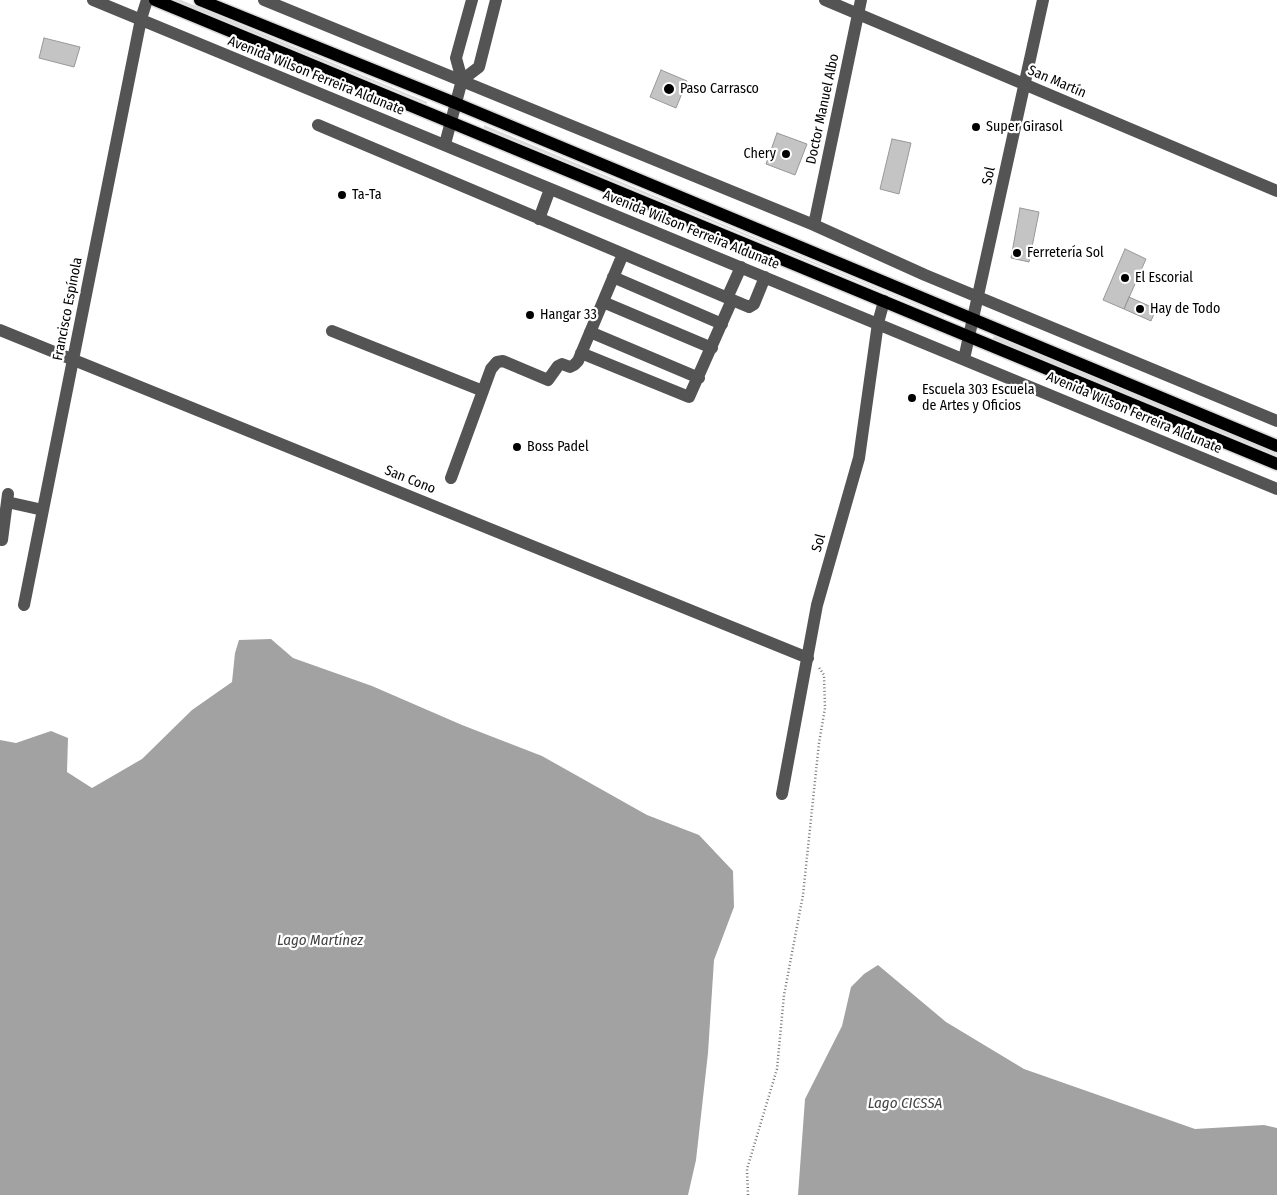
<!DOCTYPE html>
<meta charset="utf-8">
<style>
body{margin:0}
canvas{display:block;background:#fff}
</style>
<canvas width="1277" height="1195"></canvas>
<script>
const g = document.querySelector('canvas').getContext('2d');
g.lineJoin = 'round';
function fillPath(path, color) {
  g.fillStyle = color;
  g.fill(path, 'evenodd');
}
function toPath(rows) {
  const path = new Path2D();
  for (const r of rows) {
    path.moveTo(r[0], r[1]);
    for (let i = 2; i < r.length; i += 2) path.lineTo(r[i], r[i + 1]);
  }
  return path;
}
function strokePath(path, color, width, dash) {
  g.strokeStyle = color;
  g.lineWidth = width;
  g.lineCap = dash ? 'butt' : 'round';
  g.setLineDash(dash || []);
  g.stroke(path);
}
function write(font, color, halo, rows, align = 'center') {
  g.font = font + ' "Fira Sans Condensed",sans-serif';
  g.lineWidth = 4.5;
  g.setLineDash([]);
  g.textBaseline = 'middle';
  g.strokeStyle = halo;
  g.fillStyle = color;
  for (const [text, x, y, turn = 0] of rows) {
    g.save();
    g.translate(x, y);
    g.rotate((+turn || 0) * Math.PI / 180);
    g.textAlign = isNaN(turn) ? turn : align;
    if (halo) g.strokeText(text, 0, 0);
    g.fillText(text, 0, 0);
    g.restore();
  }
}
const green = toPath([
 [174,0,181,0,427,102,427,104],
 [484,125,944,316,944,317,484,128],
 [994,336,1277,453,1277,456,993,339]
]);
const water = toPath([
 [271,639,293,658,372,686,462,725,542,756,647,815,699,835,733,871,734,907,714,960,708,1053,696,1160,688,1195,0,1195,0,740,16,743,51,731,68,738,67,772,92,788,142,759,192,710,232,682,235,653,239,640],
 [878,965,946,1022,1024,1069,1195,1129,1264,1125,1277,1128,1277,1195,798,1195,805,1099,842,1026,851,987,864,974]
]);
const building = toPath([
 [44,38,80,47,74,67,39,58,44,38],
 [661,70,687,81,676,108,650,97,661,70],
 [777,133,807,144,795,175,766,164,777,133],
 [892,139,911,143,899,194,880,189,892,139],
 [1020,208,1039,212,1029,262,1011,258,1020,208],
 [1125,249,1146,259,1124,309,1103,300,1125,249],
 [1129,297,1156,309,1151,321,1124,309,1129,297]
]);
const path = toPath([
 [748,1195,747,1169,777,1069,784,995,803,895,819,743,825,708,824,675,818,666]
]);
const minor = toPath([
 [93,0,1277,489],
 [264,0,814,225,925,275,1277,421],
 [825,0,1277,191],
 [462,80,479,67,496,0],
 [462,80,456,58,472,0],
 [318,125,749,307,754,304,765,277],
 [445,144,462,80],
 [539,219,550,189],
 [814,225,861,0],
 [613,277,722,324],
 [727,298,741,267],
 [603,302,712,348],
 [0,330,808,658],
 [332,331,483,391],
 [590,332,699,378],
 [581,353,689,397,732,300],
 [964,359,1043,0],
 [451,478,491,369,497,362,503,361,548,380,558,366,562,364,570,367,574,365,578,361,623,254],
 [7,502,43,510],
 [2,540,8,494],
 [24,605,141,19,147,0],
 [782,794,817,605,859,458,878,323,884,301]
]);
const major = toPath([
 [155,0,1277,464],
 [200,0,455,103,1277,446]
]);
const markers = [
 [669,89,6,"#000"],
 [976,127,5,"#000"],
 [786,154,5,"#000"],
 [342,195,5,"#000"],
 [1017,253,5,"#000"],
 [1125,278,5,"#000"],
 [1140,309,5,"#000"],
 [530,315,5,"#000"],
 [912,398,5,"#000"],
 [517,447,5,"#000"]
];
const streetNames = [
 ["Avenida Wilson Ferreira Aldunate",316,76,22],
 ["San Martín",1057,82,23],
 ["Doctor Manuel Albo",823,109,-78],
 ["Sol",989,176,-78],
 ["Avenida Wilson Ferreira Aldunate",691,230,22],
 ["Francisco Espínola",68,309,-79],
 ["Avenida Wilson Ferreira Aldunate",1134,413,23],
 ["San Cono",410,480,22],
 ["Sol",819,543,-74]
];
const poiNames = [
 ["Paso Carrasco",680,89],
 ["Super Girasol",986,127],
 ["Chery",776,154,"right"],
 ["Ta-Ta",352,195],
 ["Ferretería Sol",1027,253],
 ["El Escorial",1135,278],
 ["Hay de Todo",1150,309],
 ["Hangar 33",540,315],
 ["Escuela 303 Escuela",922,390],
 ["de Artes y Oficios",922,406],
 ["Boss Padel",527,447]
];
const waterNames = [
 ["Lago Martínez",320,941],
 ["Lago CICSSA",905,1104]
];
fillPath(green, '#dbdbdb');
fillPath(water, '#a2a2a2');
fillPath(building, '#c4c4c4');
strokePath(building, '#989898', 1);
strokePath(major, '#dbdbdb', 15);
strokePath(path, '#767676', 2.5, [1, 2.5]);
strokePath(minor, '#545454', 12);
strokePath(major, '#000', 12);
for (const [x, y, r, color] of markers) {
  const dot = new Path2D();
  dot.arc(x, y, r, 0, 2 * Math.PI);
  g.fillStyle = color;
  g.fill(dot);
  strokePath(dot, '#fff', 2);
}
write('14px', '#000', '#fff', streetNames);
write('14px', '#000', '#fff', poiNames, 'left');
write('italic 15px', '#434343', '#fff', waterNames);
</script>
